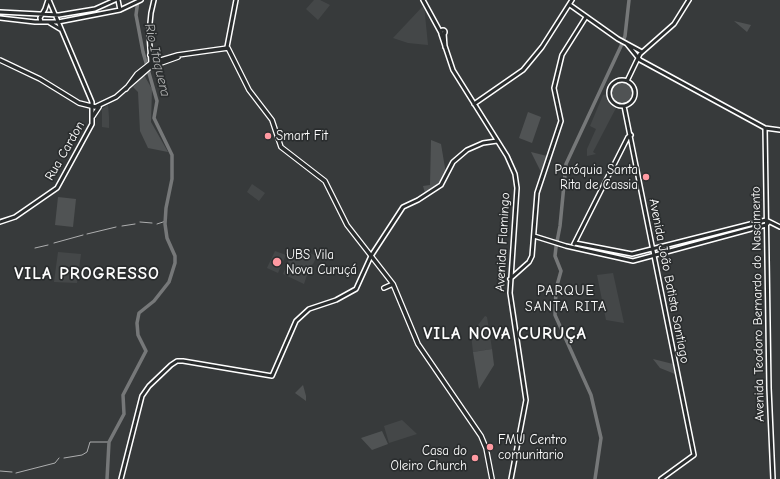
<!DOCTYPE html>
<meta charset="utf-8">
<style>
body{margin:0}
canvas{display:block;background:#373a3b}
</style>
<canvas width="780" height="479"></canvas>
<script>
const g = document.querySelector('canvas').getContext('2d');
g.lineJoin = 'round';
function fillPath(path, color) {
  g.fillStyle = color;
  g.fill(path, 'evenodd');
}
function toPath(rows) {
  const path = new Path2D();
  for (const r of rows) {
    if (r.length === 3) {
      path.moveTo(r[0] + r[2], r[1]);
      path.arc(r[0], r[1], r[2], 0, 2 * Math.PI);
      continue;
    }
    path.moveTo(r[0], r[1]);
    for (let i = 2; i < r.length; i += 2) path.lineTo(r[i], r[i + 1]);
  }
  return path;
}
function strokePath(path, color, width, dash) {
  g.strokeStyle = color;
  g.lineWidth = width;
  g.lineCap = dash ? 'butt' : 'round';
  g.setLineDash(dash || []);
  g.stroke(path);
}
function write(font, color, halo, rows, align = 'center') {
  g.font = font + ' "Comic Neue",sans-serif';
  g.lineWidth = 3.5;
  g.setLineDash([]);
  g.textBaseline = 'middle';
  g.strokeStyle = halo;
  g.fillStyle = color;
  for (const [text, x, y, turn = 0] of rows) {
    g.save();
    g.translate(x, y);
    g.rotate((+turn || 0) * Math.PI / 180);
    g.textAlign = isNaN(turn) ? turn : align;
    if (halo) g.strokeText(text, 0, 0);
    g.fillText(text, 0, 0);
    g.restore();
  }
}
const built = toPath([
 [314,0,320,0,330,5,318,20,306,9],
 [424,5,428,45,408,43,393,38],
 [607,94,609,101,616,108,593,152,596,154,587,156,587,149,596,129,590,126,603,95],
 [108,105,109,117,109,128,102,127,102,109],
 [252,184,265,193,259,201,247,192],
 [294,247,317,256,313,264,310,266,304,284,283,274],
 [275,251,286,255,278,273,267,268],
 [58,252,81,254,77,283,54,282],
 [613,273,624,323,606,320,597,275],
 [485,316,487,317,492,349,473,352,471,334],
 [402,420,417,434,389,443,384,426]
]);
const green = toPath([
 [734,21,751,25,747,32],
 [144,75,152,89,151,122,168,152,148,148,140,131,138,92,133,87],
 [622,93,11],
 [528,112,541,117,532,143,519,138],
 [431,140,441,144,446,174,437,185,425,193,423,186,430,185],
 [531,152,547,156,542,172,541,172],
 [58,197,76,199,73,227,55,225],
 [650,251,650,254,631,259,615,255,614,252,631,256],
 [492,349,494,365,479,389,473,352],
 [653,359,673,364,675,374,660,368],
 [303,385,306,396,306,401,295,393],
 [382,431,388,444,372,450,361,438]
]);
const stream = toPath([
 [140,222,152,223],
 [157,224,166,221],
 [122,226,135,224],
 [87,234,116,227],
 [54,243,83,235],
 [35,248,48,245],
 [64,458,82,455,87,452,90,442,109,442],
 [0,471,12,472],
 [16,473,55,463,59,458]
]);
const river = toPath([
 [107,479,109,442,124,414,123,395,146,351,138,335,137,323,139,313,154,301,169,282,175,263,175,256,167,238,165,224,166,208,172,179,172,155,154,118,157,101,143,52,136,15,138,0],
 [595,479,601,438,591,395,555,315,556,289,561,271,555,256,556,247,560,226,566,164,621,46,625,36,629,0]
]);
const tertiary = toPath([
 [118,0,120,10],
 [423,0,441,33],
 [570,5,618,39,642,52],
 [0,12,59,15,95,9,115,0],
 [0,18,35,22,58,22,120,10,141,0],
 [41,22,40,18,45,9,48,0],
 [50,23,60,29],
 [443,32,2],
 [444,33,445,47],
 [441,34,453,70,507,156,515,174,517,188,510,293,526,400,511,479],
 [627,44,640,60,765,128,780,130],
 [227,47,236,0],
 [151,63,149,33,151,13,154,0],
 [622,93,13],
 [627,81,640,54,674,24,689,0],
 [474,104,523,70,542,47,572,0],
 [624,106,694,455,661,479],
 [765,128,769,388,773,479],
 [0,222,15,217,57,188,92,124,92,102,49,0],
 [534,236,566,246,633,261,766,225,769,222],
 [575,243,632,254,766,220,780,227],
 [574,244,628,137,631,135],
 [510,279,529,262,532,256,537,193,561,121,554,88,562,55,586,17],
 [121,479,142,396,149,386,171,365,177,361,183,361,272,376,296,321,309,309,336,300,356,289,371,256,403,207,418,200,441,185,453,162,467,150,483,143,497,141]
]);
const secondary = toPath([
 [150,55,158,60],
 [0,60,40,79,79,103,95,107,116,97,150,67,178,57],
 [126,89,137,74,151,63,178,55,228,48,249,90,272,120,281,147,325,181,347,225,393,284,418,344,481,436,486,448,492,479],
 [93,116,99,107],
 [384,288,393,284]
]);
const markers = [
 [268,136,4,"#ff9aa2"],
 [646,177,4,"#ff9aa2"],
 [277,262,5,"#ff9aa2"],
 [490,447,4,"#ff9aa2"],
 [475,458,4,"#ff9aa2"]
];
const poiNames = [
 ["Smart Fit",276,136],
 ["Paróquia Santa",638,170,"right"],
 ["Rita de Cassia",638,185,"right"],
 ["UBS Vila",286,255],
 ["Nova Curuçá",286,270],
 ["FMU Centro",498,440],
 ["comunitario",498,455],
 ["Casa do",467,451,"right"],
 ["Oleiro Church",467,466,"right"]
];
const streetNames = [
 ["Rua Cardon",65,151,-60],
 ["Avenida Flamingo",503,242,-87],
 ["Avenida João Batista Santiago",669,281,79],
 ["Avenida Teodoro Bernardo do Nascimento",758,304,-91]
];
const waterNames = [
 ["Rio Itaquera",157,60,77]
];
const neighbourhoodNames = [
 ["PARQUE",566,291],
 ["SANTA RITA",566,307]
];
const districtNames = [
 ["VILA PROGRESSO",87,274],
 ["VILA NOVA CURUÇA",505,334]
];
fillPath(built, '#444748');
fillPath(green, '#505354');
strokePath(stream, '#adaeaf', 1);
strokePath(river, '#767879', 3.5);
strokePath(tertiary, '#fff', 6);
strokePath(secondary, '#fff', 6);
strokePath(tertiary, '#2a2d2e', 3);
strokePath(secondary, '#2a2d2e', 3.5);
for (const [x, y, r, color] of markers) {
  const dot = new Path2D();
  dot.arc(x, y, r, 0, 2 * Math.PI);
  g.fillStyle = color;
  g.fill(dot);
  strokePath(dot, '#2a2d2e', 1.5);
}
write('13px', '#fff', '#2a2d2e', poiNames, 'left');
write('13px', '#fff', '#2a2d2e', streetNames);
write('italic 14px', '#b4b5b5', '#2a2d2e', waterNames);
g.letterSpacing = '1px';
write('14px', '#fff', '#2a2d2e', neighbourhoodNames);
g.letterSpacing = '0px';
g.letterSpacing = '1px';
write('bold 17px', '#fff', '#2a2d2e', districtNames);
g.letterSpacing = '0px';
</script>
